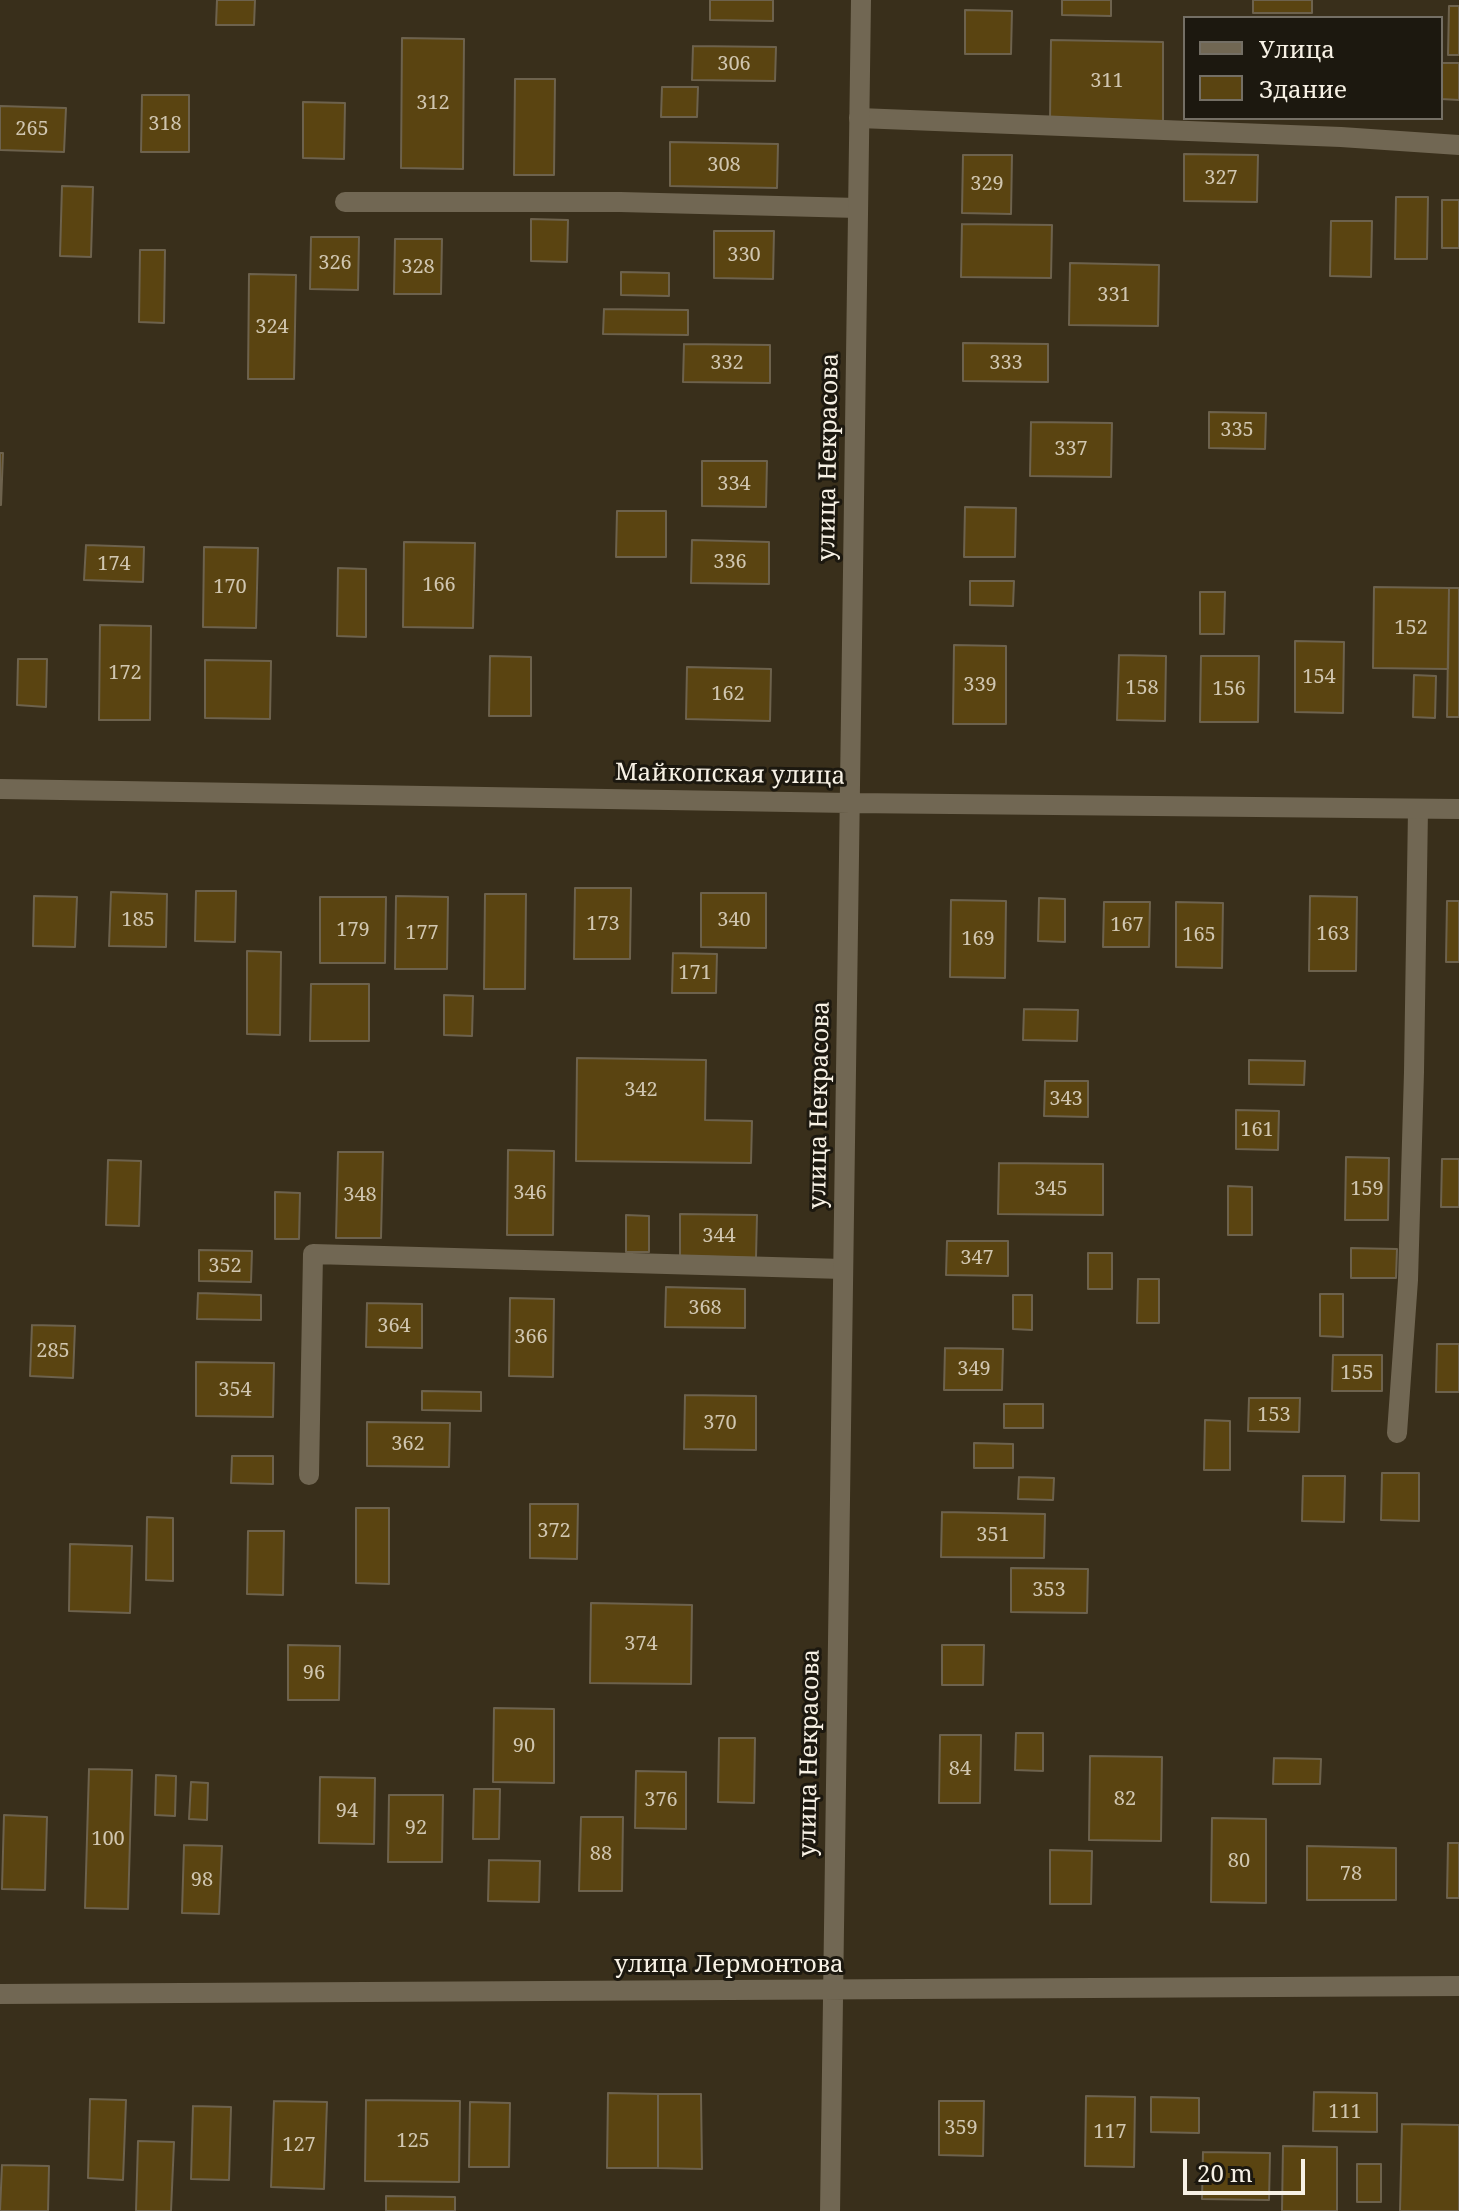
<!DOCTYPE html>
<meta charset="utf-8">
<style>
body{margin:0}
#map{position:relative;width:1459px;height:2211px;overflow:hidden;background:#392f1b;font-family:"Noto Serif",serif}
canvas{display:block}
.legend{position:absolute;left:1183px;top:16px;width:260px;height:104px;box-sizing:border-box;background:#1c180f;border:2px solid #746f65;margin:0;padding:10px 14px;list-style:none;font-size:24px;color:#f7f1e5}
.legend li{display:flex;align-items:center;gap:16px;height:40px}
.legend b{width:40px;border:2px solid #746f65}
.scale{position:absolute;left:1183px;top:2159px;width:122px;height:36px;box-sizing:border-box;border:4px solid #f7f1e5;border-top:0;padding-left:10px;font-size:24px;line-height:28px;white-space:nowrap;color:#f7f1e5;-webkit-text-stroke:6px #1c180f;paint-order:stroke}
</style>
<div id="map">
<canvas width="1459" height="2211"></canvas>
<ul class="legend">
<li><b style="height:10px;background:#716753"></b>Улица</li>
<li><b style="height:22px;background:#5a4411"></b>Здание</li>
</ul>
<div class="scale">20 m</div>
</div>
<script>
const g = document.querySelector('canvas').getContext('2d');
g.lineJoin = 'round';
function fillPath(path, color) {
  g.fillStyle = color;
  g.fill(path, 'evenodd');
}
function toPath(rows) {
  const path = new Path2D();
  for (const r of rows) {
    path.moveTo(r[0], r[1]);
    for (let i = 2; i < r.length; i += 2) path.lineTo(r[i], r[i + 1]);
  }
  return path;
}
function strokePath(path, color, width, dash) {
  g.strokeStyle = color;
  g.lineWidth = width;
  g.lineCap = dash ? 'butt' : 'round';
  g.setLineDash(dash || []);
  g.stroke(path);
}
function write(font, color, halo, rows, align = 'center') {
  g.font = font + ' "Noto Serif",serif';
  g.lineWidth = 6;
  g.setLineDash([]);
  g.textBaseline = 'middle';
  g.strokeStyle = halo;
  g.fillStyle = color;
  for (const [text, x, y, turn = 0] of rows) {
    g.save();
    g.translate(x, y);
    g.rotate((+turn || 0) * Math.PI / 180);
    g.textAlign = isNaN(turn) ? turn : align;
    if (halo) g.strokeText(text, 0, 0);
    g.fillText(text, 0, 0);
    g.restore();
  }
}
const building = toPath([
 [217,0,255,0,254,25,216,25,217,0],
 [710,0,773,0,773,21,710,20,710,0],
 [1062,0,1111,0,1111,16,1062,15,1062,0],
 [1253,0,1312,0,1312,13,1253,13,1253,0],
 [1449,6,1459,6,1459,55,1448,55,1449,6],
 [965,10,1012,11,1011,54,965,54,965,10],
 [402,38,464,39,463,169,401,168,402,38],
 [1051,40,1163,42,1163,122,1050,121,1051,40],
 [693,46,776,47,775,81,692,80,693,46],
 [1441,63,1459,63,1459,100,1441,99,1441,63],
 [515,79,555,79,554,175,514,175,515,79],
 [662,87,698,87,697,117,661,117,662,87],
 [142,95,189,95,189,152,141,152,142,95],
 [303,102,345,103,344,159,303,158,303,102],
 [0,106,66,108,64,152,0,150,0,106],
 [670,142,778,144,777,188,670,186,670,142],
 [1184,154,1258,155,1257,202,1184,201,1184,154],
 [963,155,1012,155,1011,214,962,213,963,155],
 [62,186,93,187,91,257,60,256,62,186],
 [1396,197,1428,197,1427,259,1395,259,1396,197],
 [1442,200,1459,200,1459,248,1442,248,1442,200],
 [531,219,568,220,567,262,531,261,531,219],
 [1331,221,1372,221,1371,277,1330,276,1331,221],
 [962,224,1052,225,1051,278,961,277,962,224],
 [714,231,774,231,773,279,714,278,714,231],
 [311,237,359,237,358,290,310,289,311,237],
 [395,239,442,239,441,294,394,294,395,239],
 [140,250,165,250,164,323,139,322,140,250],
 [1070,263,1159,265,1158,326,1069,325,1070,263],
 [621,272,669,273,669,296,621,295,621,272],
 [249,274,296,275,294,379,248,379,249,274],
 [604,309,688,310,688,335,603,334,604,309],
 [963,343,1048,344,1048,382,963,381,963,343],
 [684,344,770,345,770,383,683,382,684,344],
 [1209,412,1266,413,1265,449,1209,448,1209,412],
 [1031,422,1112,423,1111,477,1030,476,1031,422],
 [0,453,3,453,1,505,0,505,0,453],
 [702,461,767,461,766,507,702,506,702,461],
 [965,507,1016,508,1015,557,964,557,965,507],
 [617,511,666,511,666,557,616,557,617,511],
 [692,540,769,542,769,584,691,583,692,540],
 [404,542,475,543,473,628,403,627,404,542],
 [86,545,144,547,143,582,84,580,86,545],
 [204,547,258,548,256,628,203,627,204,547],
 [338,568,366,569,366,637,337,636,338,568],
 [970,581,1014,581,1013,606,970,605,970,581],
 [1374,587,1449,588,1448,669,1373,668,1374,587],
 [1449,588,1459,588,1459,717,1447,717,1449,588],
 [1200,592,1225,592,1224,634,1200,634,1200,592],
 [100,625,151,626,150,720,99,720,100,625],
 [1295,641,1344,642,1343,713,1295,712,1295,641],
 [954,645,1006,646,1006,724,953,724,954,645],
 [1119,655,1166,656,1165,721,1117,720,1119,655],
 [490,656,531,657,531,716,489,716,490,656],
 [1201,656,1259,656,1258,722,1200,722,1201,656],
 [18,659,47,659,46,707,17,705,18,659],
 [205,660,271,661,270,719,205,718,205,660],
 [687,667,771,669,770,721,686,719,687,667],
 [1414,675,1436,676,1435,718,1413,717,1414,675],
 [575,888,631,888,630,959,574,959,575,888],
 [196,891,236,891,235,942,195,941,196,891],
 [111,892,167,894,166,947,109,946,111,892],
 [701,893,766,893,766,948,701,947,701,893],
 [485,894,526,894,525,989,484,989,485,894],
 [34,896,77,897,75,947,33,946,34,896],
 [396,896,448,897,447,969,395,969,396,896],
 [1310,896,1357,897,1356,971,1309,971,1310,896],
 [320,897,386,897,385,963,320,963,320,897],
 [1039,898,1065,899,1065,942,1038,941,1039,898],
 [951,900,1006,901,1005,978,950,977,951,900],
 [1447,901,1459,901,1459,962,1446,962,1447,901],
 [1104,902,1150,902,1149,947,1103,947,1104,902],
 [1176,902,1223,903,1222,968,1176,967,1176,902],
 [247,951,281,952,280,1035,247,1034,247,951],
 [673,953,717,954,716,993,672,993,673,953],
 [311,984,369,984,369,1041,310,1041,311,984],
 [444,995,473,996,472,1036,444,1035,444,995],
 [1024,1009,1078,1010,1077,1041,1023,1040,1024,1009],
 [577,1058,706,1060,705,1120,752,1121,751,1163,576,1161,577,1058],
 [1249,1060,1305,1061,1304,1085,1249,1084,1249,1060],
 [1045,1081,1088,1081,1088,1117,1044,1116,1045,1081],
 [1236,1110,1279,1111,1278,1150,1236,1149,1236,1110],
 [508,1150,554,1151,553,1235,507,1235,508,1150],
 [338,1152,383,1152,381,1238,336,1238,338,1152],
 [1346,1157,1389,1158,1388,1220,1345,1220,1346,1157],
 [1442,1159,1459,1159,1459,1207,1441,1207,1442,1159],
 [108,1160,141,1161,139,1226,106,1225,108,1160],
 [999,1163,1103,1164,1103,1215,998,1214,999,1163],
 [1228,1186,1252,1187,1252,1235,1228,1235,1228,1186],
 [275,1192,300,1193,299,1239,275,1239,275,1192],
 [680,1214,757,1215,756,1258,680,1256,680,1214],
 [626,1215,649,1216,649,1252,626,1252,626,1215],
 [947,1241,1008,1241,1008,1276,946,1275,947,1241],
 [1351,1248,1397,1249,1396,1278,1351,1278,1351,1248],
 [199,1250,252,1251,251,1282,199,1281,199,1250],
 [1088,1253,1112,1253,1112,1289,1088,1289,1088,1253],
 [1138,1279,1159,1279,1159,1323,1137,1323,1138,1279],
 [666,1287,745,1289,745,1328,665,1327,666,1287],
 [198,1293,261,1295,261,1320,197,1319,198,1293],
 [1320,1294,1343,1294,1343,1337,1320,1336,1320,1294],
 [1013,1295,1032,1295,1032,1330,1013,1329,1013,1295],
 [510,1298,554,1299,553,1377,509,1376,510,1298],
 [367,1303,422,1304,422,1348,366,1347,367,1303],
 [32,1325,75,1326,73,1378,30,1376,32,1325],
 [1437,1344,1459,1344,1459,1392,1436,1392,1437,1344],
 [945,1348,1003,1349,1002,1390,944,1390,945,1348],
 [1333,1355,1382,1355,1382,1391,1332,1391,1333,1355],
 [196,1362,274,1363,273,1417,196,1416,196,1362],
 [422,1391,481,1392,481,1411,422,1410,422,1391],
 [685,1395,756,1396,756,1450,684,1449,685,1395],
 [1249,1398,1300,1398,1299,1432,1248,1431,1249,1398],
 [1004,1404,1043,1404,1043,1428,1004,1428,1004,1404],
 [1205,1420,1230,1421,1230,1470,1204,1470,1205,1420],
 [367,1422,450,1423,449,1467,367,1466,367,1422],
 [974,1443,1013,1444,1013,1468,974,1468,974,1443],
 [232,1456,273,1456,273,1484,231,1483,232,1456],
 [1382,1473,1419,1473,1419,1521,1381,1520,1382,1473],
 [1303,1476,1345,1476,1344,1522,1302,1521,1303,1476],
 [1019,1477,1054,1478,1053,1500,1018,1499,1019,1477],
 [530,1504,578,1504,577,1559,530,1558,530,1504],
 [356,1508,389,1508,389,1584,356,1583,356,1508],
 [942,1512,1045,1514,1044,1558,941,1557,942,1512],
 [147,1517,173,1518,173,1581,146,1580,147,1517],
 [248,1531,284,1531,283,1595,247,1594,248,1531],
 [70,1544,132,1546,130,1613,69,1611,70,1544],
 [1011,1568,1088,1569,1087,1613,1011,1612,1011,1568],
 [591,1603,692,1605,691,1684,590,1683,591,1603],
 [288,1645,340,1646,339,1700,288,1700,288,1645],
 [942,1645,984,1645,983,1685,942,1685,942,1645],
 [494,1708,554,1709,554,1783,493,1782,494,1708],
 [1016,1733,1043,1733,1043,1771,1015,1770,1016,1733],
 [940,1735,981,1735,980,1803,939,1803,940,1735],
 [719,1738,755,1738,754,1803,718,1802,719,1738],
 [1090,1756,1162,1757,1161,1841,1089,1840,1090,1756],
 [1274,1758,1321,1759,1320,1784,1273,1784,1274,1758],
 [89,1769,132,1770,128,1909,85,1908,89,1769],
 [636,1771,686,1772,686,1829,635,1828,636,1771],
 [156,1775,176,1776,175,1816,155,1815,156,1775],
 [320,1777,375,1778,374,1844,319,1843,320,1777],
 [191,1782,208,1783,207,1820,189,1819,191,1782],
 [474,1789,500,1789,499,1839,473,1839,474,1789],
 [389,1795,443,1795,442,1862,388,1862,389,1795],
 [4,1815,47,1817,45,1890,2,1889,4,1815],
 [581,1817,623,1817,622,1891,579,1891,581,1817],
 [1212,1818,1266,1819,1266,1903,1211,1902,1212,1818],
 [1448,1843,1459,1843,1459,1898,1447,1898,1448,1843],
 [184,1845,222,1846,219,1914,182,1913,184,1845],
 [1307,1846,1396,1848,1396,1900,1307,1900,1307,1846],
 [1050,1850,1092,1851,1091,1904,1050,1904,1050,1850],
 [489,1860,540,1861,539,1902,488,1901,489,1860],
 [1314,2092,1377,2093,1377,2132,1313,2131,1314,2092],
 [608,2093,658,2094,658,2168,607,2168,608,2093],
 [658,2094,701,2094,702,2169,658,2168,658,2094],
 [1086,2096,1135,2097,1134,2167,1085,2166,1086,2096],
 [1151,2097,1199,2098,1199,2133,1151,2132,1151,2097],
 [90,2099,126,2100,123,2180,88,2178,90,2099],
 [366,2100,460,2101,459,2182,365,2181,366,2100],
 [274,2101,327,2102,324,2189,271,2187,274,2101],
 [939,2101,984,2101,983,2156,939,2155,939,2101],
 [470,2102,510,2103,509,2167,469,2167,470,2102],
 [193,2106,231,2107,229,2180,191,2179,193,2106],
 [1402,2124,1459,2125,1459,2211,1400,2211,1402,2124],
 [138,2141,174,2142,171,2211,136,2211,138,2141],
 [1283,2146,1337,2147,1337,2211,1282,2211,1283,2146],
 [1203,2152,1270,2153,1269,2200,1202,2199,1203,2152],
 [1357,2164,1381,2164,1381,2202,1357,2202,1357,2164],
 [2,2165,49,2166,48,2211,0,2211,2,2165],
 [386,2196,455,2197,455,2211,386,2211,386,2196]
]);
const lane = toPath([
 [859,118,1341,137,1459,145],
 [345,202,620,202,858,208],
 [1397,1433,1408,1280,1414,1072,1418,809],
 [309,1475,313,1254,843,1269]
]);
const street = toPath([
 [0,789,850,803,1459,809],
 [0,1994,1459,1986],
 [830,2211,861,0]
]);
const numberNames = [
 ["306",734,64],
 ["311",1107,81],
 ["312",433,103],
 ["318",165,124],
 ["265",32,129],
 ["308",724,165],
 ["327",1221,178],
 ["329",987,184],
 ["330",744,255],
 ["326",335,263],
 ["328",418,267],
 ["331",1114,295],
 ["324",272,327],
 ["332",727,363],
 ["333",1006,363],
 ["335",1237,430],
 ["337",1071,449],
 ["334",734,484],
 ["336",730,562],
 ["174",114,564],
 ["166",439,585],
 ["170",230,587],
 ["152",1411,628],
 ["172",125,673],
 ["154",1319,677],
 ["339",980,685],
 ["158",1142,688],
 ["156",1229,689],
 ["162",728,694],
 ["185",138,920],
 ["340",734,920],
 ["173",603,924],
 ["167",1127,925],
 ["179",353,930],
 ["177",422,933],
 ["163",1333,934],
 ["165",1199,935],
 ["169",978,939],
 ["171",695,973],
 ["342",641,1090],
 ["343",1066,1099],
 ["161",1257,1130],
 ["345",1051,1189],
 ["159",1367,1189],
 ["346",530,1193],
 ["348",360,1195],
 ["344",719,1236],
 ["347",977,1258],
 ["352",225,1266],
 ["368",705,1308],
 ["364",394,1326],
 ["366",531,1337],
 ["285",53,1351],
 ["349",974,1369],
 ["155",1357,1373],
 ["354",235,1390],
 ["153",1274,1415],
 ["370",720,1423],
 ["362",408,1444],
 ["372",554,1531],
 ["351",993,1535],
 ["353",1049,1590],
 ["374",641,1644],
 ["96",314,1673],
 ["90",524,1746],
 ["84",960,1769],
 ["82",1125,1799],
 ["376",661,1800],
 ["94",347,1811],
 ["92",416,1828],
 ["100",108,1839],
 ["88",601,1854],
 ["80",1239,1861],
 ["78",1351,1874],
 ["98",202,1880],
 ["111",1345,2112],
 ["359",961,2128],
 ["117",1110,2132],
 ["125",413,2141],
 ["127",299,2145]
];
const streetNames = [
 ["улица Некрасова",829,457,-89],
 ["Майкопская улица",730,775,1],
 ["улица Некрасова",820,1105,-89],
 ["улица Некрасова",810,1753,-89],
 ["улица Лермонтова",729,1965]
];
fillPath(building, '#5a4411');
strokePath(building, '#6d624d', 2);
strokePath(lane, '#716753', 20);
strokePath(street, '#716753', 20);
write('20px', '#d0c6b0', null, numberNames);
write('24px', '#f7f1e5', '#1c180f', streetNames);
</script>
